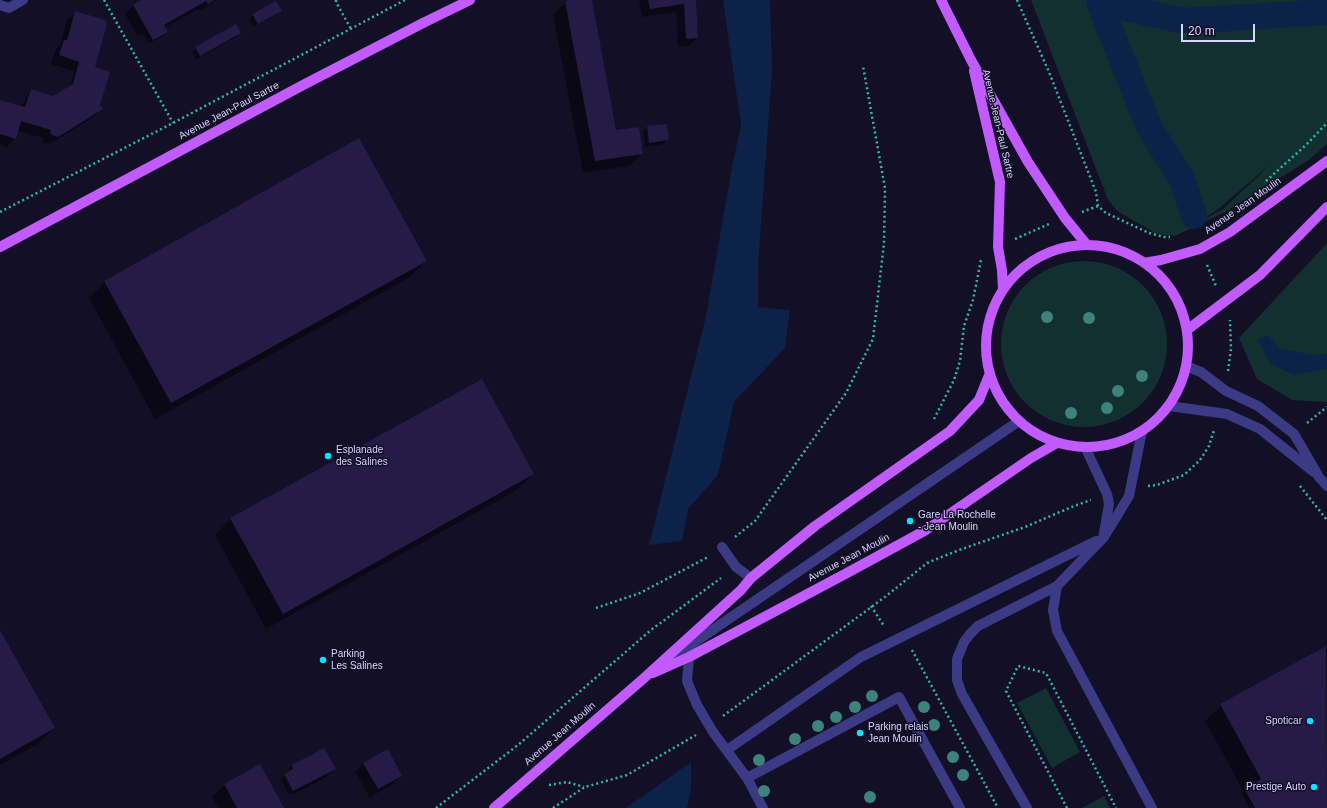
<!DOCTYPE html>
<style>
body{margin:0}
#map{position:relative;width:1327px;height:808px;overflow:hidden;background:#130f26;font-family:Helvetica,sans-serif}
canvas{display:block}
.scale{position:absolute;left:1181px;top:24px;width:74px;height:18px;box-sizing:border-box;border:2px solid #d9d4ff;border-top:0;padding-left:5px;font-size:12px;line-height:14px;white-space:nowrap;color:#d9d4ff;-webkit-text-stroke:3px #130f26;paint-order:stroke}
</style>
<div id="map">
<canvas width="1327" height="808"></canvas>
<div class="scale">20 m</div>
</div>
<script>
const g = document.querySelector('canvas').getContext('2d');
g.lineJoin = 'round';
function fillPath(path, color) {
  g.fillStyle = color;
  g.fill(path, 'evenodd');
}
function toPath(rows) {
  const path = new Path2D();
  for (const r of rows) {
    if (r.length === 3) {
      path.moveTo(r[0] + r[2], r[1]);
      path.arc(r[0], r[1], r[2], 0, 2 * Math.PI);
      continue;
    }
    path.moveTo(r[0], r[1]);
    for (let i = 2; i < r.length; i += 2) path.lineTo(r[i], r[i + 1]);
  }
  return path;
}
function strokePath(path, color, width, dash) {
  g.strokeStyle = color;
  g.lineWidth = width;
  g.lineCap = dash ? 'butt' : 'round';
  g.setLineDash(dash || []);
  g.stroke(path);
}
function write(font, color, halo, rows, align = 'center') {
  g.font = font + ' Helvetica,sans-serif';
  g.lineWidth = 3;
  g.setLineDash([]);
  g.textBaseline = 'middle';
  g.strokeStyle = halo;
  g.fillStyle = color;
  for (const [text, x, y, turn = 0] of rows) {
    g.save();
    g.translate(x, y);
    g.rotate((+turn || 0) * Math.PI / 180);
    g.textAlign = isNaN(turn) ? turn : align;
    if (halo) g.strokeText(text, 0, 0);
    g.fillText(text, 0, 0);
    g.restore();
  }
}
const green = toPath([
 [1031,0,1327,0,1327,144,1309,160,1225,212,1175,236,1157,234,1117,211,1108,200],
 [1272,163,1223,209,1189,228,1217,210],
 [1327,243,1327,402,1292,400,1257,379,1239,338],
 [1084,344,83],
 [1046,688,1080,752,1052,768,1017,703],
 [1104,796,1110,808,1082,808]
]);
const water = toPath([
 [723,0,770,0,772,71,758,266,758,307,790,310,785,348,734,402,718,475,688,509,682,541,649,545,706,316,732,167,741,125],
 [1268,335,1280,349,1312,355,1327,354,1327,369,1294,375,1270,364,1258,339],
 [691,762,691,789,687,808,626,808]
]);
const shadow = toPath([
 [139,0,217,0,199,11,198,9,164,28,167,32,163,36,149,43,143,34,138,36,125,14,134,5,139,2],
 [574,0,591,0,615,131,642,154,629,166,583,173,553,14,566,2],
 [639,0,695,0,697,38,689,46,678,47,676,12,642,17],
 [280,11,276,15,253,27,249,19,253,15],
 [76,12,94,67,99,105,102,109,94,117,49,144,42,143,44,138,17,131,15,138,7,147,0,145,0,101,20,107,25,101,27,95,31,91,51,100,70,87,74,71,51,64,56,49,60,45,67,20],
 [25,105,27,105,21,118],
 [240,33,236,37,196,59,192,52,196,48],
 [647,127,668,140,664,144,645,147,643,131],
 [426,261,410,277,155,419,89,298,105,282],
 [481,380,533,474,517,490,266,629,215,535,230,519],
 [0,632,54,728,38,744,0,765],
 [1326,648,1327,649,1327,808,1249,808,1241,792,1243,790,1205,721,1221,705],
 [324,749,335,769,326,777,294,794,293,792,289,795,281,779,289,772,288,770,292,766],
 [364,764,401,776,393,784,370,797,355,772],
 [225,784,283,808,218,808,212,797]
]);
const canal = toPath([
 [1194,216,1182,179,1149,127,1099,2,1184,21,1327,12]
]);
const building = toPath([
 [141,0,214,0,208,4,206,1,164,25,168,32,153,40,133,5],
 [569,0,592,0,616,130,639,127,643,154,595,161,565,1],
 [648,0,696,0,698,38,686,39,684,4,650,9],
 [276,1,282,11,258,24,252,14],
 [75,11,105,20,107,24,95,67,110,72,100,105,103,109,58,137,50,134,51,130,21,121,16,139,0,134,0,100,25,107,31,89,53,96,73,84,79,62,59,55,64,40,67,40],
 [236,24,241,33,200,56,195,47],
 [667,124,669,140,649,143,647,126],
 [359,138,427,261,171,403,104,281],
 [482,379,534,474,283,614,230,518],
 [0,630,55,728,0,759],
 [1326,646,1327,808,1255,808,1244,788,1261,779,1220,704],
 [324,748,336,769,293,791,284,774,293,769,292,765],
 [388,749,402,776,378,789,363,763],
 [260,764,284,808,237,808,224,784]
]);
const path = toPath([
 [104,0,173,123],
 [336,0,336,2,351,29],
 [1017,0,1049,72,1096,192,1098,206,1106,213,1149,233,1164,237,1170,237],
 [1266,181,1306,145,1327,123],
 [0,212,173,123,405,0],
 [1082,212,1098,206],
 [1015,239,1049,224],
 [1207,265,1216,286],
 [1228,371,1231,349,1230,320],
 [934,419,954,380,960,361,964,326,973,300,981,260],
 [1307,423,1327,407],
 [1148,486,1157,485,1184,475,1200,460,1209,446,1214,430],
 [1300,486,1327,520],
 [735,537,755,521,846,393,873,339,884,243,885,188,863,66],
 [871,606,884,626],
 [596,608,640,593,708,557],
 [912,650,998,808],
 [723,716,885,597,927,563,959,550,1025,527,1074,506,1091,500],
 [549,785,567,782,584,787],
 [436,808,518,745,651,630,721,578],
 [553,808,585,787,627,775,696,735],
 [1067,808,1006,691,1018,666,1046,673,1116,808]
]);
const minor = toPath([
 [0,5,9,8,23,0],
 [1186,366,1201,372,1226,391,1258,406,1294,434,1319,477,1327,486],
 [1169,406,1227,414,1260,429,1314,472],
 [1085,447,1107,494,1109,504,1104,533],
 [722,547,736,567,751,578],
 [1057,586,1053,610,1057,631,1152,808],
 [689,657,687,681,697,705,713,732,747,778],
 [667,661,1019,421],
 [727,750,861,657,1096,541],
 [763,808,747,778,899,697,960,808],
 [1027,808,962,694,957,680,957,659,964,642,970,634,978,626,1057,586,1104,537,1129,496,1142,431]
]);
const major = toPath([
 [941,0,971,60,1028,162,1065,218,1087,245],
 [974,71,1000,182,998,247,1002,270,1003,290],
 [1087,346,101],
 [0,247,305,84,425,22,470,0],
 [1144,263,1161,260,1200,249,1230,232,1327,161],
 [1187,330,1260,275,1327,207],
 [653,673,689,657,847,573,926,530,1031,458,1057,443],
 [494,808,643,679,741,590,751,578,815,526,950,431,979,400,990,373]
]);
const trees = [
 [1047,317],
 [1089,318],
 [1142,376],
 [1118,391],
 [1107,408],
 [1071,413],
 [872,696],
 [855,707],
 [924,707],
 [836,717],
 [934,725],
 [818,726],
 [795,739],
 [953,757],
 [759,760],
 [963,775],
 [764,791],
 [870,797]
];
const markers = [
 [328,456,4,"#00e5ff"],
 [910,521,4,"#00e5ff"],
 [323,660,4,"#00e5ff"],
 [1310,721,4,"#00e5ff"],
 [860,733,4,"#00e5ff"],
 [1314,787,4,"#00e5ff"]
];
const streetNames = [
 ["Avenue Jean-Paul Sartre",229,111,-28],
 ["Avenue Jean-Paul Sartre",998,124,77],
 ["Avenue Jean Moulin",1243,206,-35],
 ["Avenue Jean Moulin",849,558,-28],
 ["Avenue Jean Moulin",560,734,-41]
];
const poiNames = [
 ["Esplanade",336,450],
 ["des Salines",336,462],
 ["Gare La Rochelle",918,515],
 ["- Jean Moulin",918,527],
 ["Parking",331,654],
 ["Les Salines",331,666],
 ["Spoticar",1302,721,"right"],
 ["Parking relais",868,727],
 ["Jean Moulin",868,739],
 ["Prestige Auto",1306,787,"right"]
];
fillPath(green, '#12302f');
fillPath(water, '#0c2248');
fillPath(shadow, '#0007');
strokePath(canal, '#0c2248', 26);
fillPath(building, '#241b47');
strokePath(path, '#2fb8b0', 2.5, [2, 3]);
strokePath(minor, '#3d3a85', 10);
strokePath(major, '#c25bff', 10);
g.fillStyle = '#3d827b';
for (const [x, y] of trees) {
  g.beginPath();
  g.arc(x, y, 6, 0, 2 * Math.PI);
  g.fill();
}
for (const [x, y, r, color] of markers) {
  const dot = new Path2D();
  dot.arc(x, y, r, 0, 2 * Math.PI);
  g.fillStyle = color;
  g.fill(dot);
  strokePath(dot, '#130f26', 1.5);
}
write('10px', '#d9d4ff', '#130f26', streetNames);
write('10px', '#d9d4ff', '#130f26', poiNames, 'left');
</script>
